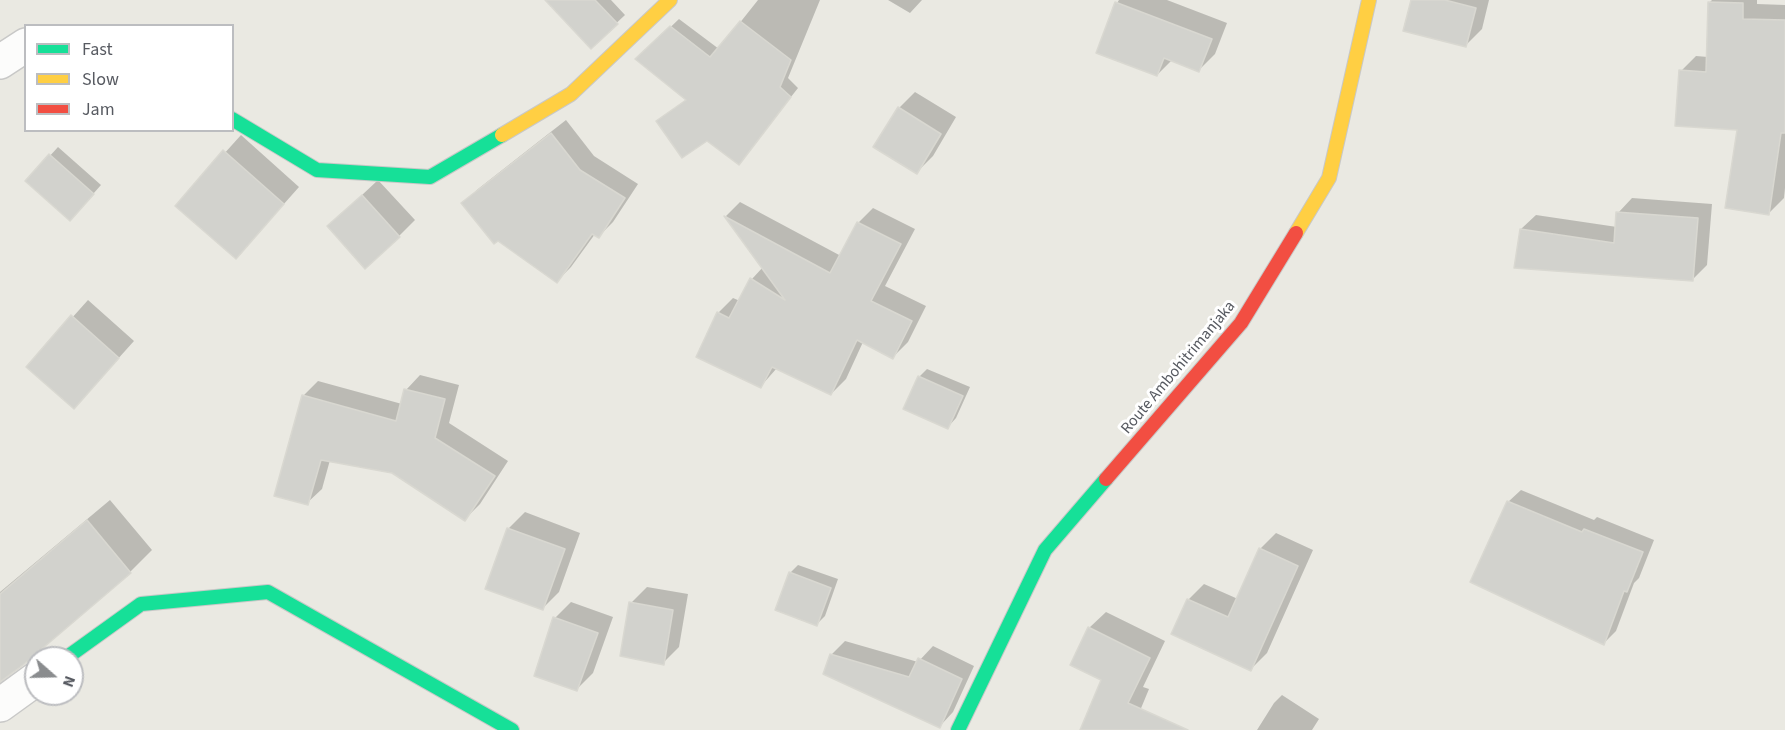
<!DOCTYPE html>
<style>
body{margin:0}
#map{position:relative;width:1785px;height:730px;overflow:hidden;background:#eae9e2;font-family:"Source Sans 3",sans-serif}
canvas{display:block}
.legend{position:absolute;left:24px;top:24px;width:210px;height:108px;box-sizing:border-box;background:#fff;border:2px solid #bcbdc0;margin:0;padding:8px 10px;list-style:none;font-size:18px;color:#575a61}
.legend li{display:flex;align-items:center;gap:12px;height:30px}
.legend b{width:30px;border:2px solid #bcbdc0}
.north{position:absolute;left:24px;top:646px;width:60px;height:60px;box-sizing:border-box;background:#fff;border:2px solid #bcbdc0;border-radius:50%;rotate:110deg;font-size:16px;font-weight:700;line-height:24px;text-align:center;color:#575a61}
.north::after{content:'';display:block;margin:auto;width:21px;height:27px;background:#8a8c8e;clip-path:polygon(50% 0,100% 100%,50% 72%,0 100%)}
</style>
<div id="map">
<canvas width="1785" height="730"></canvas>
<ul class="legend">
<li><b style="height:8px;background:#16e098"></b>Fast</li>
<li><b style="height:8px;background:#ffcf43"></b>Slow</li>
<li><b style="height:8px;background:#f24e42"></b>Jam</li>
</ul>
<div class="north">N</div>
</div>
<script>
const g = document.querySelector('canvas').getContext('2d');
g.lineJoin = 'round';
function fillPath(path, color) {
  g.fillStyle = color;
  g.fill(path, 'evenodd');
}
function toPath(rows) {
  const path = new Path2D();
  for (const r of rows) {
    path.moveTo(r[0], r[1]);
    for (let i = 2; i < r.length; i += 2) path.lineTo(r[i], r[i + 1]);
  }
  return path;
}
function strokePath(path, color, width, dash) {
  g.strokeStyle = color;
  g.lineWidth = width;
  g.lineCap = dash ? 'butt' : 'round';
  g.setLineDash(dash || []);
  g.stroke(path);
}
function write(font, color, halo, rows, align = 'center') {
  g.font = font + ' "Source Sans 3",sans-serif';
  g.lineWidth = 6;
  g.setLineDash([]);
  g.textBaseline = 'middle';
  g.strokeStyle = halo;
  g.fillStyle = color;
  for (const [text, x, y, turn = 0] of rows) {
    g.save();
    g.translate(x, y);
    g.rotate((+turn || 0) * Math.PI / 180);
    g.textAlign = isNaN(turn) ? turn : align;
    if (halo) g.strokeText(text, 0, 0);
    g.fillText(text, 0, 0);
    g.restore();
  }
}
const shadow = toPath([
 [584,0,611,0,625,15,591,47],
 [758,0,820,0,788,78,798,88,739,163,707,139,658,122,687,99,637,59,679,19,719,49],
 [888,0,922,0,910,13],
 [1119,0,1167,0,1227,23,1215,54,1199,70,1172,60,1157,75,1117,3],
 [1413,0,1489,0,1482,29,1466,45],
 [1712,0,1757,0,1757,4,1785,5,1785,188,1784,198,1769,213,1739,129,1681,71,1696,56,1708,57,1710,2],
 [915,92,956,117,933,156,917,172,899,108],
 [566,120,594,156,638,184,613,222,599,236,595,234,571,267,557,281,463,203,478,189],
 [241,135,299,187,251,241,177,206],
 [58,147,101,185,78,211,27,181],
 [378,180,415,220,399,236,329,226],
 [1632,198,1712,204,1707,265,1693,279,1521,229,1536,215,1617,227,1618,213],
 [740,202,841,256,859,222,873,208,915,229,885,286,926,306,908,342,893,357,863,342,846,379,831,394,777,368,761,386,718,313,733,298,740,301,752,279,763,267,726,216],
 [88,300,134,341,89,391,28,367],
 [927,369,970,387,956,418,948,427,919,377],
 [420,375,459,385,449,423,508,461,480,504,465,519,392,472,330,460,322,489,307,503,303,396,318,381,402,404,406,390],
 [1521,490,1594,520,1597,517,1654,540,1639,578,1634,583,1616,631,1604,643,1508,502],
 [110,500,152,550,130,572,0,659,0,592],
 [525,512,580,533,559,592,543,608,487,588,509,528],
 [1276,533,1313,550,1267,653,1251,669,1188,600,1204,584,1238,599,1260,549],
 [798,565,838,579,825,616,817,624,790,573],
 [647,587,688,594,679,647,663,663,631,603],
 [571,602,613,617,593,673,577,689,555,618],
 [1106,612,1165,641,1143,687,1149,689,1132,730,1081,730,1103,680,1089,628],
 [845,641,918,662,933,646,974,666,953,712,940,726,831,655],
 [1282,695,1319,719,1312,730,1257,730,1274,703]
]);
const building = toPath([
 [545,0,595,0,618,24,591,49,545,0],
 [1411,0,1445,0,1476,8,1466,47,1403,31,1411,0],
 [1115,2,1212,39,1199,72,1164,58,1157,76,1096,53,1115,2],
 [1708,2,1743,3,1743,19,1785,20,1785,133,1781,133,1769,215,1725,208,1737,130,1675,126,1679,70,1706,72,1708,2],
 [740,21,791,60,780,87,791,97,739,165,707,141,682,158,656,121,686,100,635,59,670,26,710,57,740,21],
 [898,107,941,134,917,174,873,147,898,107],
 [551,133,580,170,625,198,599,238,592,234,557,283,498,241,494,244,461,203,551,133],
 [223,150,284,204,236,259,175,206,223,150],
 [49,154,94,194,70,221,25,181,49,154],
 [362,195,400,237,365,269,327,226,362,195],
 [1616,212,1698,218,1693,281,1514,268,1520,229,1614,243,1616,212],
 [724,216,830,273,857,222,901,244,871,301,912,321,893,359,857,340,831,395,772,367,761,388,696,357,717,312,729,318,750,278,785,300,724,216],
 [71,315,119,358,74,409,26,367,71,315],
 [918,376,963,396,948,429,903,409,918,376],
 [404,389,445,399,435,438,495,476,465,521,392,473,321,460,308,505,274,496,302,395,396,421,404,389],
 [1507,501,1582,532,1584,529,1643,552,1627,592,1624,591,1604,645,1470,582,1507,501],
 [87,520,131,573,23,665,0,682,0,594,87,520],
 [507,528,565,549,543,610,485,589,507,528],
 [1259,548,1298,566,1251,671,1171,634,1187,599,1228,617,1259,548],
 [789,572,831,588,817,626,775,610,789,572],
 [629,602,673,610,664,665,620,656,629,602],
 [553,617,598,633,577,691,534,676,553,617],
 [1088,627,1150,658,1128,703,1188,730,1080,730,1101,680,1070,665,1088,627],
 [830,654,909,677,918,658,962,679,940,728,823,674,830,654]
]);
const street = toPath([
 [0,62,26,45],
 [0,705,36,679]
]);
const fast = toPath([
 [232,119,317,170,430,177,502,135],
 [66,658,141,604,268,592,512,730],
 [958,730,1045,550,1106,479]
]);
const slow = toPath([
 [502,135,571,94,670,0],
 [1296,233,1329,178,1369,0]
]);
const jam = toPath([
 [1106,479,1241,323,1296,233]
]);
const streetNames = [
 ["Route Ambohitrimanjaka",1179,368,-50]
];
fillPath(shadow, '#0003');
fillPath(building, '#d2d2cd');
strokePath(building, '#d9d8d1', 1.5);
strokePath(street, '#c8c8c7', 36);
strokePath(fast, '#c8c8c7', 16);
strokePath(slow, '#c8c8c7', 16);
strokePath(jam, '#c8c8c7', 16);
strokePath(street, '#fcfcfb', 33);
strokePath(fast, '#16e098', 14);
strokePath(slow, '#ffcf43', 14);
strokePath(jam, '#f24e42', 14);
write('16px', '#575a61', '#fff', streetNames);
</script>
